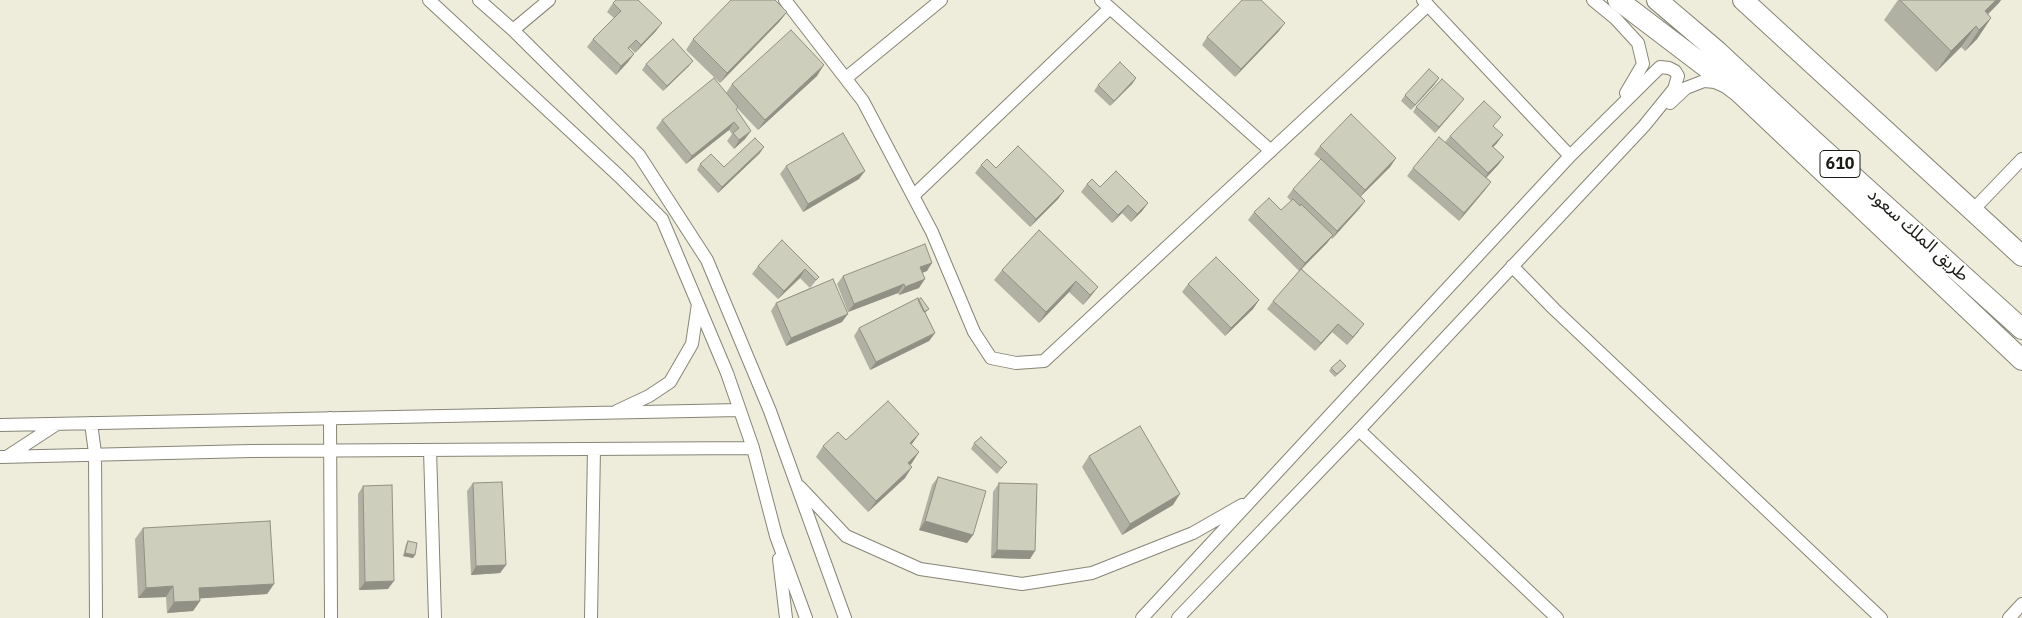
<!DOCTYPE html>
<meta charset="utf-8">
<style>
body{margin:0}
canvas{display:block;background:#eeeddc}
</style>
<canvas width="2022" height="618"></canvas>
<script>
const g = document.querySelector('canvas').getContext('2d');
g.lineJoin = 'round';
function toPath(rows) {
  const path = new Path2D();
  for (const r of rows) {
    path.moveTo(r[0], r[1]);
    for (let i = 2; i < r.length; i += 2) path.lineTo(r[i], r[i + 1]);
  }
  return path;
}
function strokePath(path, color, width, dash) {
  g.strokeStyle = color;
  g.lineWidth = width;
  g.lineCap = dash ? 'butt' : 'round';
  g.setLineDash(dash || []);
  g.stroke(path);
}
function fillPath(path, color) {
  g.fillStyle = color;
  g.fill(path, 'evenodd');
}
function write(font, color, halo, rows, align = 'center') {
  g.font = font + ' "IBM Plex Sans","Noto Sans Arabic",sans-serif';
  g.lineWidth = 5;
  g.setLineDash([]);
  g.textBaseline = 'middle';
  g.strokeStyle = halo;
  g.fillStyle = color;
  for (const [text, x, y, turn = 0] of rows) {
    g.save();
    g.translate(x, y);
    g.rotate((+turn || 0) * Math.PI / 180);
    g.textAlign = isNaN(turn) ? turn : align;
    if (halo) g.strokeText(text, 0, 0);
    g.fillText(text, 0, 0);
    g.restore();
  }
}
const street = toPath([
 [429,0,619,176,662,219,727,373,753,448,776,536,806,618],
 [479,0,513,30,639,155,707,260,770,411,845,618],
 [785,0,863,101,932,232,974,332,991,358,1016,363,1044,361,1428,5],
 [1101,0,1271,151],
 [1423,0,1570,156],
 [1593,0,1615,18,1638,43,1643,64,1626,93],
 [513,30,549,0],
 [846,78,941,0],
 [1670,103,1686,88,1704,81,1715,82,1724,86],
 [913,196,1110,8],
 [1972,211,2022,159],
 [1512,266,1554,309,1881,618],
 [617,411,649,396,670,382,692,344,698,304],
 [330,418,331,618],
 [91,423,95,453,96,618],
 [0,425,740,410],
 [1359,430,1557,618],
 [430,450,435,618],
 [8,456,57,424],
 [0,457,251,451,753,448],
 [800,487,846,536,920,569,1022,584,1092,573,1193,533,1242,505],
 [779,559,786,618],
 [591,618,594,449],
 [1142,618,1570,156,1660,67,1669,68,1675,71,1678,76,1674,89,1644,126,1359,430,1178,618],
 [2009,618,2022,604]
]);
const primary = toPath([
 [1618,0,1739,92,2022,360],
 [1657,0,1717,51,1815,142,2022,329],
 [1743,0,2022,256]
]);
const wall = toPath([
 [1898,0,2001,0,1988,14,1991,18,1977,39,1965,51,1961,47,1936,72,1884,20],
 [613,3,656,31,635,53,630,48,629,49,634,54,628,62,616,75,587,47,593,39,614,18,607,12],
 [787,12,779,22,720,83,686,50,693,39],
 [1279,31,1235,77,1202,45,1207,37],
 [646,64,689,66,663,91,642,70],
 [817,76,758,130,737,108,736,110,745,139,734,149,727,141,732,134,729,130,686,164,656,128,662,120,726,93,732,84],
 [1136,78,1132,84,1110,106,1094,91,1098,85],
 [1435,84,1411,110,1401,101,1405,95],
 [1460,104,1435,133,1413,112,1416,107],
 [1494,127,1497,143,1493,147,1504,157,1498,165,1486,178,1491,182,1485,190,1459,221,1407,176,1413,168,1445,142,1450,136],
 [1320,146,1396,158,1390,167,1361,196,1365,201,1359,209,1332,239,1331,238,1327,243,1302,269,1358,332,1347,345,1332,332,1315,351,1267,309,1273,301,1299,271,1248,220,1254,212,1281,210,1291,201,1287,197,1293,189,1321,160,1314,154],
 [760,153,718,193,697,170,700,164,724,167],
 [981,165,996,168,1064,191,1058,199,1030,227,975,173],
 [786,166,859,179,803,212,780,174],
 [1087,184,1100,187,1148,203,1142,211,1131,222,1122,213,1112,223,1081,192],
 [1039,230,1098,287,1090,297,1083,305,1069,292,1039,323,994,280,1002,270],
 [782,240,819,277,810,288,842,322,786,346,771,311,776,303,810,288,800,278,778,299,752,274,758,266],
 [927,271,922,273,919,288,899,295,898,293,848,312,837,284,843,276],
 [1188,284,1259,300,1253,309,1225,336,1182,292],
 [918,300,929,309,925,313,935,333,929,341,870,370,854,336,859,328],
 [1331,368,1344,369,1335,377,1329,371],
 [846,440,912,445,912,463,910,465,905,478,868,512,816,457,823,446],
 [974,443,1003,467,997,474,971,449],
 [1089,456,1173,505,1122,535,1082,467],
 [938,477,973,535,967,543,919,530,932,485],
 [473,483,506,565,500,573,471,575,467,491],
 [999,483,1030,559,991,558,993,492],
 [363,486,388,589,359,590,358,494],
 [143,528,274,584,267,594,200,598,200,601,193,611,167,613,166,597,138,598,135,539],
 [408,541,415,555,413,558,403,556,406,544]
]);
const shadedWall = toPath([
 [1996,0,2001,0,1999,3,1970,32,1985,11],
 [787,12,779,22,720,83,727,73],
 [1991,18,1977,39,1965,51,1979,30],
 [662,23,656,31,635,53,641,45],
 [1285,23,1279,31,1235,77,1241,69],
 [1976,26,1961,47,1936,72,1951,51],
 [634,54,628,62,616,75,621,66],
 [693,61,689,66,663,91,667,86],
 [824,65,817,76,758,130,765,120],
 [1136,78,1132,84,1110,106,1114,101],
 [1439,78,1435,84,1411,110,1415,105],
 [1464,99,1460,104,1435,133,1439,127],
 [734,122,729,130,686,164,692,156],
 [751,131,745,139,734,149,739,140],
 [1503,135,1497,143,1486,154,1492,146],
 [764,147,760,153,718,193,722,187],
 [1504,157,1498,165,1483,181,1488,173],
 [1396,158,1390,167,1359,198,1365,190],
 [865,171,859,179,803,212,808,204],
 [1491,182,1485,190,1459,221,1464,213],
 [1064,191,1058,199,1030,227,1036,219],
 [1365,201,1359,209,1332,239,1337,231],
 [1148,203,1142,211,1131,222,1137,214],
 [1128,205,1122,213,1112,223,1118,215],
 [1333,235,1327,243,1299,271,1305,263],
 [932,263,927,271,914,276,920,267],
 [805,269,800,278,778,299,784,291],
 [925,279,919,288,899,295,905,287],
 [1076,281,1069,292,1039,323,1046,312],
 [904,284,898,293,848,312,854,304],
 [1098,287,1090,297,1083,305,1090,295],
 [1259,300,1253,309,1225,336,1231,328],
 [848,314,842,322,786,346,791,338],
 [1338,324,1332,332,1315,351,1321,343],
 [1364,324,1358,332,1347,345,1353,337],
 [935,333,929,341,870,370,876,362],
 [919,434,912,444,910,443],
 [919,452,912,463,901,473,908,463],
 [912,467,905,478,868,512,876,501],
 [1180,494,1173,505,1122,535,1130,524],
 [925,521,973,535,967,543,919,530],
 [997,550,1035,551,1030,559,991,558],
 [405,553,415,555,413,558,403,556],
 [506,565,500,573,471,575,476,566],
 [394,581,388,589,359,590,365,582],
 [274,584,267,594,192,599,199,588],
 [173,586,166,597,138,598,146,588],
 [200,601,193,611,167,613,174,602]
]);
const building = toPath([
 [616,0,638,0,662,23,641,45,636,40,628,48,634,54,621,66,593,39,621,11,613,3,616,0],
 [731,0,775,0,787,12,727,73,693,39,731,0],
 [1242,0,1261,0,1285,23,1241,69,1207,37,1242,0],
 [1900,0,1996,0,1985,11,1991,18,1979,30,1976,26,1951,51,1900,0],
 [791,30,824,65,765,120,732,84,791,30],
 [673,39,693,61,667,86,646,64,673,39],
 [1120,62,1136,78,1114,101,1098,85,1120,62],
 [1429,69,1439,78,1415,105,1405,95,1429,69],
 [714,78,738,107,736,109,751,131,739,140,733,133,739,128,734,122,692,156,662,120,714,78],
 [1442,79,1464,99,1439,127,1416,107,1442,79],
 [1484,101,1501,117,1493,126,1503,135,1492,146,1504,157,1488,173,1450,136,1484,101],
 [1351,114,1396,158,1365,190,1320,146,1351,114],
 [843,133,865,171,808,204,786,166,843,133],
 [1439,137,1491,182,1464,213,1413,168,1439,137],
 [755,138,764,147,722,187,700,164,711,154,724,167,755,138],
 [1018,146,1064,191,1036,219,981,165,987,159,996,168,1018,146],
 [1321,159,1365,201,1337,231,1293,189,1321,159],
 [1116,171,1148,203,1137,214,1128,205,1118,215,1087,184,1092,179,1100,187,1116,171],
 [1269,198,1281,210,1293,199,1300,206,1301,204,1333,235,1305,263,1254,212,1269,198],
 [1039,230,1098,287,1090,295,1076,281,1046,312,1002,270,1039,230],
 [782,240,819,277,816,280,805,269,784,291,758,266,782,240],
 [925,244,932,263,920,267,925,279,905,287,904,284,854,304,843,276,925,244],
 [1216,257,1259,300,1231,328,1188,284,1216,257],
 [1301,269,1364,324,1353,337,1338,324,1321,343,1273,301,1301,269],
 [833,279,848,314,791,338,776,303,833,279],
 [918,298,935,333,876,362,859,328,918,298],
 [921,298,929,309,924,312,918,300,921,298],
 [1340,360,1346,366,1337,374,1331,368,1340,360],
 [888,401,919,434,910,443,919,452,908,463,912,467,876,501,823,446,838,432,846,440,888,401],
 [1140,426,1180,494,1130,524,1089,456,1140,426],
 [981,437,1007,462,1001,468,974,443,981,437],
 [938,477,986,491,973,535,925,521,938,477],
 [502,482,506,565,476,566,473,483,502,482],
 [999,483,1037,484,1035,551,997,550,999,483],
 [392,485,394,581,365,582,363,486,392,485],
 [270,521,274,584,199,588,200,601,174,602,173,586,146,588,143,528,270,521],
 [408,541,417,543,415,555,405,553,408,541]
]);
const shields = [
 [1840,164,40]
];
const shieldNames = [
 ["610",1840,164]
];
const streetNames = [
 ["طريق الملك سعود",1918,235,42]
];
strokePath(street, '#868576', 14);
strokePath(primary, '#868576', 22);
strokePath(street, '#fff', 12);
strokePath(primary, '#fff', 20);
fillPath(wall, '#b1b1a3');
fillPath(shadedWall, '#909084');
fillPath(building, '#cecebd');
strokePath(building, '#909084', 1);
for (const [x, y, w] of shields) {
  const box = new Path2D();
  box.roundRect(x - w / 2, y - 13.5, w, 27, 4);
  g.fillStyle = '#fff';
  g.fill(box);
  strokePath(box, '#1c1c16', 1);
}
write('bold 16px', '#1c1c16', null, shieldNames);
write('18px', '#1c1c16', '#fff', streetNames);
</script>
